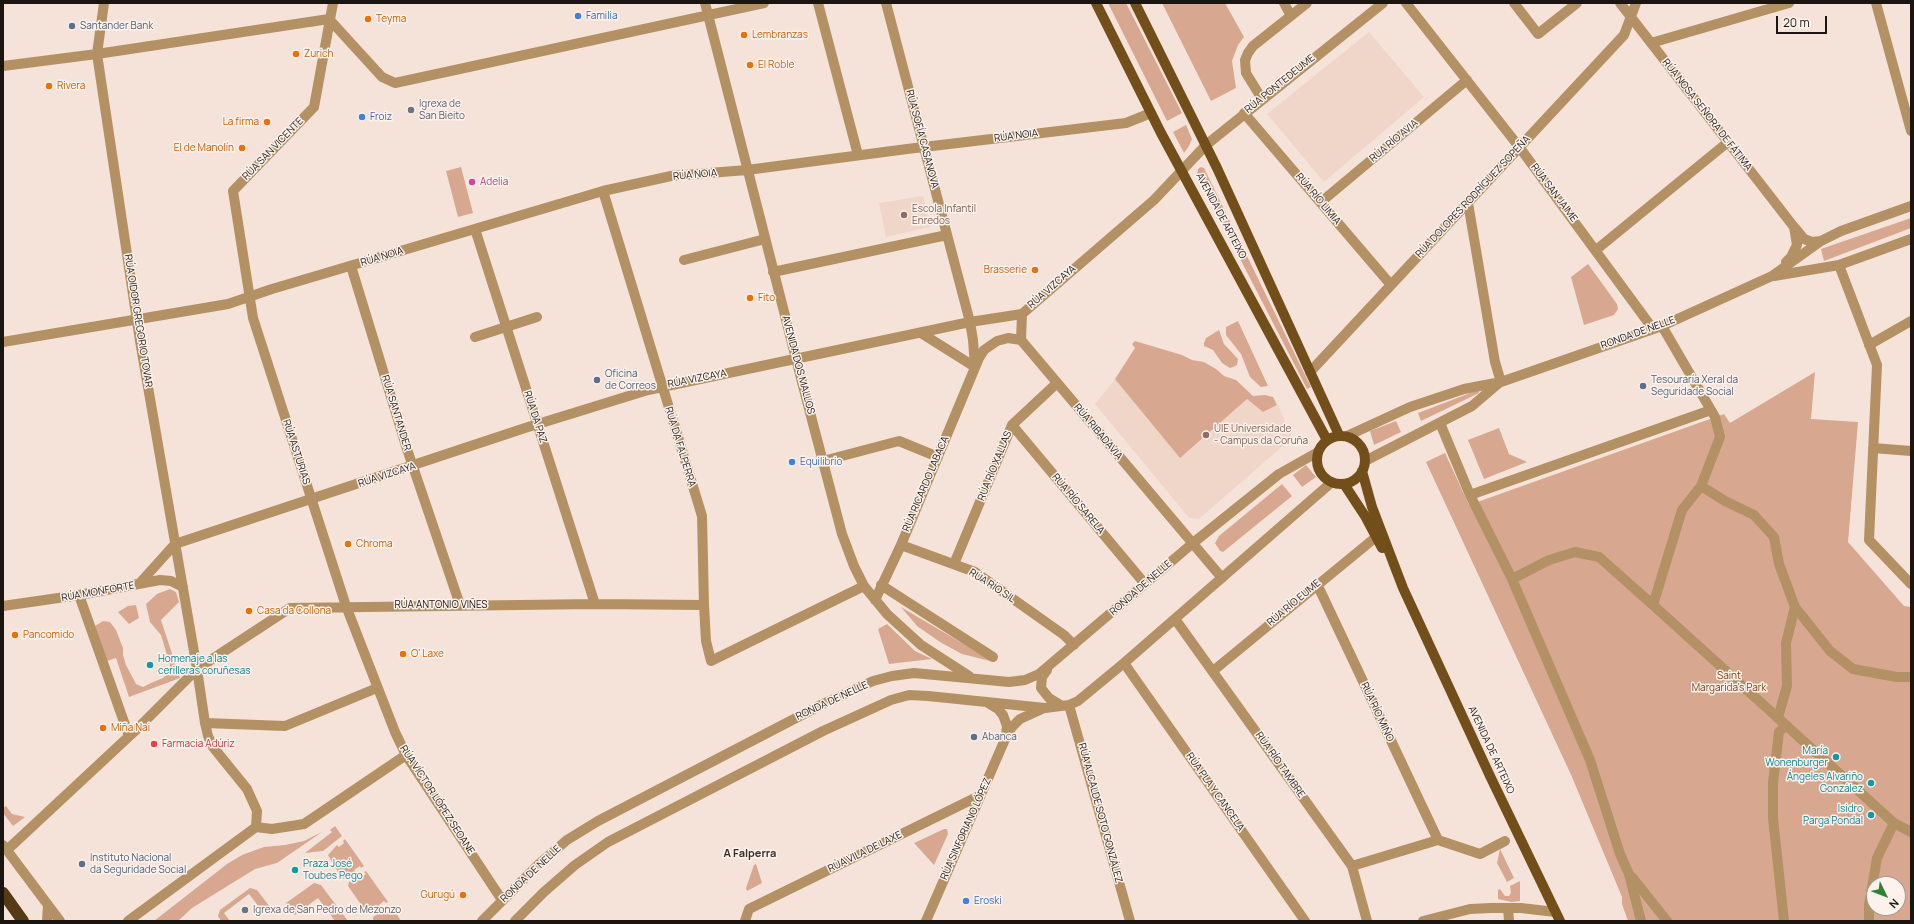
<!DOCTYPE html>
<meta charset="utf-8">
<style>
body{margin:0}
#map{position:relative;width:1914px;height:924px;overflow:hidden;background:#f5e3da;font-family:Manrope,sans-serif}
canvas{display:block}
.frame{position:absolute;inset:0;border:4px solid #1b1511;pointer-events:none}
.north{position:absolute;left:1866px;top:876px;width:40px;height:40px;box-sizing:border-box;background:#fdf2ec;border:1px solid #a39a94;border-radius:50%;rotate:133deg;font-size:11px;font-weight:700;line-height:16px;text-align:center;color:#1b1511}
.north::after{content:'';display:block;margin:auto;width:14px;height:18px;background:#2a8434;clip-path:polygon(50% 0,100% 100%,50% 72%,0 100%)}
.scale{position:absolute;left:1776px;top:16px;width:51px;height:18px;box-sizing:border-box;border:2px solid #1b1511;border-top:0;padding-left:5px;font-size:12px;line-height:14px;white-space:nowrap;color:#1b1511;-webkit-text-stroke:3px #fdf2ec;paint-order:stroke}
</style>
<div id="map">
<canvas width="1914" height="924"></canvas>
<div class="frame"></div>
<div class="north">N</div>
<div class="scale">20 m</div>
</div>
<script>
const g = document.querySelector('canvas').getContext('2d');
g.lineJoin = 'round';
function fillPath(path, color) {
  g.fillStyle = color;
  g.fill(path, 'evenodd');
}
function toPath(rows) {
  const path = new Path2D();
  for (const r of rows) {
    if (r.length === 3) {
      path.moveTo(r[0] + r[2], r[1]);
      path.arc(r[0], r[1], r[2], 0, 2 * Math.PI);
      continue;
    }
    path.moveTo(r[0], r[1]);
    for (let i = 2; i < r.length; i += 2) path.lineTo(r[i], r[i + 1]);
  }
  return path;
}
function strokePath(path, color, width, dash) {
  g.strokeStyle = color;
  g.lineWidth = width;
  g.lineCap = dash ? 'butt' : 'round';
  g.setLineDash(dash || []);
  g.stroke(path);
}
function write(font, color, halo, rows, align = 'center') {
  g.font = font + ' Manrope,sans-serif';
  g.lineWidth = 3;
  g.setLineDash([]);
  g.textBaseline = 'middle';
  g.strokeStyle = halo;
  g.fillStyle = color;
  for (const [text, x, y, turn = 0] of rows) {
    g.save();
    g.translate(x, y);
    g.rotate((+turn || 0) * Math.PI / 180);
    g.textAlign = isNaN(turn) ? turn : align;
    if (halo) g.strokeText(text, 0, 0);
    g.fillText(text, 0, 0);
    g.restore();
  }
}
const built = toPath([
 [1369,32,1424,97,1324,182,1267,114],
 [923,196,931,227,886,237,879,203],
 [1135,348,1247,399,1263,412,1278,405,1292,438,1199,519,1189,518,1095,404,1118,376]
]);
const green = toPath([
 [1108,3,1126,3,1182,113,1167,121],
 [1162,3,1225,3,1244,37,1238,45,1232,61,1236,88,1211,101],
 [1186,125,1192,139,1189,146,1184,153,1173,132],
 [461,167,473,213,458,217,446,171],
 [1201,167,1204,168,1311,387,1307,389,1197,175,1198,169],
 [1911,218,1911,228,1824,261,1821,249],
 [1588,264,1617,304,1618,309,1614,315,1584,325,1571,277],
 [1238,321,1268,386,1261,387,1250,377,1241,354,1226,335,1226,327],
 [1219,330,1224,344,1238,359,1237,365,1233,367,1230,368,1222,363,1213,350,1204,346,1204,343,1206,338],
 [1135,341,1182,355,1192,360,1204,362,1216,369,1224,376,1236,380,1253,396,1265,395,1273,397,1277,405,1263,412,1247,399,1180,458,1115,379,1135,348,1132,344],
 [1815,372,1811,419,1858,422,1848,542,1904,606,1911,607,1911,921,1628,921,1622,904,1622,897,1572,777,1426,462,1445,453,1469,505,1724,414,1730,423],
 [1874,884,1898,884,1898,908,1874,908],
 [1478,390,1479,393,1421,421,1418,413],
 [1396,421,1401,432,1374,445,1370,431],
 [1499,428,1509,454,1527,462,1484,479,1468,440],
 [1306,465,1316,477,1302,487,1293,475],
 [1282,484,1292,496,1223,552,1220,551,1215,543,1219,536],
 [170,589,176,592,179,602,161,620,180,678,129,697,116,658,107,661,95,626,103,621,110,622,116,630,123,648,123,655,126,665,136,684,143,687,151,683,163,678,168,673,170,665,161,635,150,622,146,604,157,594],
 [136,605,139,618,129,624,118,612,128,606],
 [901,607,994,662,962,654,940,642,917,626],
 [887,624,915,651,932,659,889,664,878,629],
 [6,806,12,814,25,817,13,826,3,813,3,808],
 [335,826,342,836,323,851,305,853,332,832,330,830],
 [944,829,947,829,948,834,934,865,914,843],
 [322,832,277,863,255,869,192,908,178,921,154,921,227,864,242,855,264,847,285,845,304,841],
 [345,839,364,866,361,868,360,866,354,870,356,872,345,879,341,877,328,855,337,845,339,847,344,843,343,841],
 [1500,849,1514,878,1507,882,1497,863],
 [756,864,762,883,747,891,746,888,754,865],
 [366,871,388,902,386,903,384,901,379,905,380,907,370,914,367,913,348,886,349,882,359,876,360,878,366,874,364,872],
 [1520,881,1520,901,1512,902,1498,899,1498,890,1500,889,1505,896,1509,896,1511,893,1510,886],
 [314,883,321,885,348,921,335,921,318,898,295,915,286,903],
 [250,888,257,890,270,907,263,912,249,894,224,913,230,921,221,921,218,916,220,910],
 [391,905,401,921,373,921,373,917,383,910,385,912,390,909,389,907]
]);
const minor = toPath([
 [104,3,97,54,140,341,197,669,205,723,208,736,213,747,247,789,257,811,256,827],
 [333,3,314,107,233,191,253,318,346,606,395,732,406,755,502,900],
 [705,3,802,382,842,534,854,566,864,586,887,614,921,645,969,676],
 [818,3,858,155],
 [886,3,970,322,973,340,975,367],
 [1284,3,1291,16],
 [1406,3,1520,148,1653,329],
 [1514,3,1538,34,1577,3],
 [1620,3,1794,227,1797,245,1791,257,1786,262],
 [1876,3,1911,131],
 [1651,43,1789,3],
 [3,66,97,54,329,19,382,77,395,83,764,3],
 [1262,99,1246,73,1245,60,1248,53,1253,46,1307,3],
 [1244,113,1391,285],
 [603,191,702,516,704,605,706,641,711,661,864,586],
 [1321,202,1467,80],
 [1468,203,1495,362,1501,382],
 [1795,228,1804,239,1812,242,1821,241],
 [475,229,595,604],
 [1596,250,1728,142],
 [684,260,765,239],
 [1839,265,1877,365,1869,540,1911,584],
 [351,266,407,449,460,605],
 [773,272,947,235],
 [1774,276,1839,265,1911,239],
 [1022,314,1021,340,1222,578],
 [1662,326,1715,417,1720,437,1701,486,1725,501,1754,515,1774,537,1779,564,1795,607,1786,643,1787,686,1778,718],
 [921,333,975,367],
 [475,337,537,317],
 [3,342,228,304,272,289,603,191,671,176,747,170,907,149,1126,123,1151,113],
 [1869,345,1911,321],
 [1310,372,1624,35,1636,3],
 [1440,423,1470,495,1711,410],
 [1012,425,1145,584],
 [1347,436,1410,407,1464,389,1501,382,1662,326,1772,276,1821,241,1841,231,1911,206],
 [1873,448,1911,451],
 [823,461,899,441,938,457],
 [1365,461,1472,406,1499,383],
 [1470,495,1512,579,1590,760,1620,854,1629,874,1641,921],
 [901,545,975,572,1064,635,1074,645],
 [954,564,1012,425,1057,383],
 [1512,579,1549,560,1575,552,1599,557,1653,605,1894,823],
 [139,584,175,544,525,428,648,390,970,322,1022,314,1154,200,1206,145,1383,3],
 [1317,584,1438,840],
 [881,585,993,657],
 [79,595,129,736],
 [875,600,901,545,979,358,984,350,997,341,1008,338,1021,340],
 [1653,605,1682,510,1701,486],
 [3,606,79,595,160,580,171,581,183,587],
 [1795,607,1830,651,1853,669,1897,677,1911,677],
 [1175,619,1352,866,1367,921],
 [1124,663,1305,921],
 [1047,670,1042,677,1041,688,1049,698,1062,706],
 [1213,671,1376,537],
 [988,703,998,709,1003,715,1007,726,1006,734],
 [1069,705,1130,921],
 [205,723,285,726,377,688],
 [3,845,60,921],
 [7,850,138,728,197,669,290,608,595,604,704,605],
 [1352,866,1438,840,1480,854,1505,841],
 [1632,877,1667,921],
 [1508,908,1509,921],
 [47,921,48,905],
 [128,921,256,827,272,829,304,824,406,755],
 [482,921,539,864,567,840,598,821,821,705,873,681,892,676,914,673,1009,682,1025,680,1039,674,1193,543,1279,474,1318,452],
 [515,921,544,892,575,865,608,842,823,731,891,700,909,695,928,696,1045,708,1069,705,1078,701,1124,663,1332,482],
 [745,921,749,909,981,795],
 [926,921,1006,737,1012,727,1020,719,1042,709],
 [1423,921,1470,909,1491,908,1521,908,1555,912],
 [1784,921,1773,818,1773,783,1779,732,1786,725],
 [1869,921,1869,905,1877,858,1894,823,1911,832]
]);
const major = toPath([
 [1096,3,1161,133,1327,440],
 [1135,3,1217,168,1339,435],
 [1341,460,24],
 [1362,471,1372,507,1403,588,1490,776,1560,921],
 [1344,484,1365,516,1382,548]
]);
const highway = toPath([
 [3,893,23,921]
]);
const markers = [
 [578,16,4,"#3f7fe0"],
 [368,19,4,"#e8710a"],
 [72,26,4,"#5c6f8a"],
 [744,35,4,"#e8710a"],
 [296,54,4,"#e8710a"],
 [750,65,4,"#e8710a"],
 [49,86,4,"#e8710a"],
 [411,110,4,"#6b7280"],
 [362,117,4,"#3f7fe0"],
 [267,122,4,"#e8710a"],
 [242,148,4,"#e8710a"],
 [472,182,4,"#d1479c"],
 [904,215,4,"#8d6e63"],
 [1035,270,4,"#e8710a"],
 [750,298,4,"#e8710a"],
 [597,380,4,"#5c6f8a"],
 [1643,386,4,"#5c6f8a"],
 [1206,435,4,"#8d6e63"],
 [792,462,4,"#3f7fe0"],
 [348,544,4,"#e8710a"],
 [249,611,4,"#e8710a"],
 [15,635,4,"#e8710a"],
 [403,654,4,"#e8710a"],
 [150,665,4,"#0f9aa8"],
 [103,728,4,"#e8710a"],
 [974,737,4,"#5c6f8a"],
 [154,744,4,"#e0444e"],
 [1836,757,4,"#0f9aa8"],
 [1871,783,4,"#0f9aa8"],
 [1871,815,4,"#0f9aa8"],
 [82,864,4,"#5c6f8a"],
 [295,870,4,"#0f9aa8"],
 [463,895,4,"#e8710a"],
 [966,901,4,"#3f7fe0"],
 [245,910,4,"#6b7280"]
];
const shopNames = [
 ["Familia",586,16],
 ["Froiz",370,117],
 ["Equilibrio",800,462],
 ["Eroski",974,901]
];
const foodNames = [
 ["Teyma",376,19],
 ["Lembranzas",752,35],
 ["Zurich",304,54],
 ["El Roble",758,65],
 ["Rivera",57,86],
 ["La firma",259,122,"right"],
 ["El de Manolín",234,148,"right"],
 ["Brasserie",1027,270,"right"],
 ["Fito",758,298],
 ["Chroma",356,544],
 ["Casa da Collona",257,611],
 ["Pancomido",23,635],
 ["O' Laxe",411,654],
 ["Miña Nai",111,728],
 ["Gurugú",455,895,"right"]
];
const serviceNames = [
 ["Santander Bank",80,26],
 ["Oficina",605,374],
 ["de Correos",605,386],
 ["Tesouraría Xeral da",1651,380],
 ["Seguridade Social",1651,392],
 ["Abanca",982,737],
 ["Instituto Nacional",90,858],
 ["da Seguridade Social",90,870]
];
const streetNames = [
 ["RÚA PONTEDEUME",1280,84,-39],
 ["RÚA NOSA SEÑORA DE FÁTIMA",1707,115,52],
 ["RÚA NOIA",1016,136,-7],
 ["RÚA SOFÍA CASANOVA",922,139,75],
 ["RÚA RÍO AVIA",1394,141,-40],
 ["RÚA SAN VICENTE",273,149,-46],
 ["RÚA NOIA",695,175,-5],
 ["RÚA SAN JAIME",1554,193,53],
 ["RÚA DOLORES RODRÍGUEZ SOPEÑA",1473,197,-47],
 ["RÚA RÍO LIMIA",1318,199,50],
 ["AVENIDA DE ARTEIXO",1221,216,62],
 ["RÚA NOIA",382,257,-17],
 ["RÚA VIZCAYA",1052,287,-41],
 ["RÚA OIDOR GREGORIO TOVAR",138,321,81],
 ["RONDA DE NELLE",1638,333,-20],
 ["AVENIDA DOS MALLOS",798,365,75],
 ["RÚA VIZCAYA",697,379,-11],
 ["RÚA SANTANDER",396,413,73],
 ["RÚA DA PAZ",535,417,72],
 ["RÚA RIBADAVIA",1098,432,50],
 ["RÚA DA FALPERRA",680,447,73],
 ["RÚA ASTURIAS",296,452,72],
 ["RÚA RÍO XALLAS",995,466,-68],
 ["RÚA VIZCAYA",387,475,-18],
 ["RÚA RICARDO LABACA",926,484,-67],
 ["RÚA RÍO SARELA",1078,504,50],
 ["RÚA RÍO SIL",992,586,33],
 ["RONDA DE NELLE",1141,588,-41],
 ["RÚA MONFORTE",98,592,-10],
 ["RÚA RÍO EUME",1294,603,-40],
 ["RÚA ANTONIO VIÑES",441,605],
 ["RONDA DE NELLE",832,701,-25],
 ["RÚA RÍO MIÑO",1377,712,65],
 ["AVENIDA DE ARTEIXO",1491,750,65],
 ["RÚA RÍO TAMBRE",1280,765,55],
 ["RÚA PLA Y CANCELA",1215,792,55],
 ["RÚA VÍCTOR LÓPEZ SEOANE",437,800,57],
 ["RÚA ALCALDE SOTO GONZÁLEZ",1100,813,75],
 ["RÚA SINFORIANO LÓPEZ",966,829,-66],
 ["RÚA VILA DE LAXE",865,852,-26],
 ["RONDA DE NELLE",531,874,-43]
];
const worshipNames = [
 ["Igrexa de",419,104],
 ["San Bieito",419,116],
 ["Igrexa de San Pedro de Mezonzo",253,910]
];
const hotelNames = [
 ["Adelia",480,182]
];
const educationNames = [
 ["Escola Infantil",912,209],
 ["Enredos",912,221],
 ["UIE Universidade",1214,429],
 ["- Campus da Coruña",1214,441]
];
const cultureNames = [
 ["Homenaje a las",158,659,"left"],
 ["cerilleras coruñesas",158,671,"left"],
 ["María",1828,751],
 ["Wonenburger",1828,763],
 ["Ángeles Alvariño",1863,777],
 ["González",1863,789],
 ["Isidro",1863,809],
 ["Parga Pondal",1863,821],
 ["Praza José",303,864,"left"],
 ["Toubes Pego",303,876,"left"]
];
const parkNames = [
 ["Saint",1729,676],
 ["Margarida's Park",1729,688]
];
const healthNames = [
 ["Farmacia Adúriz",162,744]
];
const neighbourhoodNames = [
 ["A Falperra",750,854]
];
fillPath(built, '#efd6c9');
fillPath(green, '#d7a88f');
strokePath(minor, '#b39164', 10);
strokePath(major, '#724f1a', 10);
strokePath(highway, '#553a14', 12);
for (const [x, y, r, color] of markers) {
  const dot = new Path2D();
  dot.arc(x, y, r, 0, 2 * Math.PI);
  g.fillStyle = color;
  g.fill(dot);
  strokePath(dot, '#fdf2ec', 1.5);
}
write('10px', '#366cbe', '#fdf2ec', shopNames, 'left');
write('10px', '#c56008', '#fdf2ec', foodNames, 'left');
write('10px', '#4e5e75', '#fdf2ec', serviceNames, 'left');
write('10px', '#1b1511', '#fdf2ec', streetNames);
write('10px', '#5b616d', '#fdf2ec', worshipNames, 'left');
write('10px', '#b23c85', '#fdf2ec', hotelNames, 'left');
write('10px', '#785e54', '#fdf2ec', educationNames, 'left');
write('10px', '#0d838f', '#fdf2ec', cultureNames, 'right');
write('10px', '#7d3c0f', '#fdf2ec', parkNames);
write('10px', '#be3a42', '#fdf2ec', healthNames, 'left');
write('bold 11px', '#392c25', '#fdf2ec', neighbourhoodNames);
</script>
